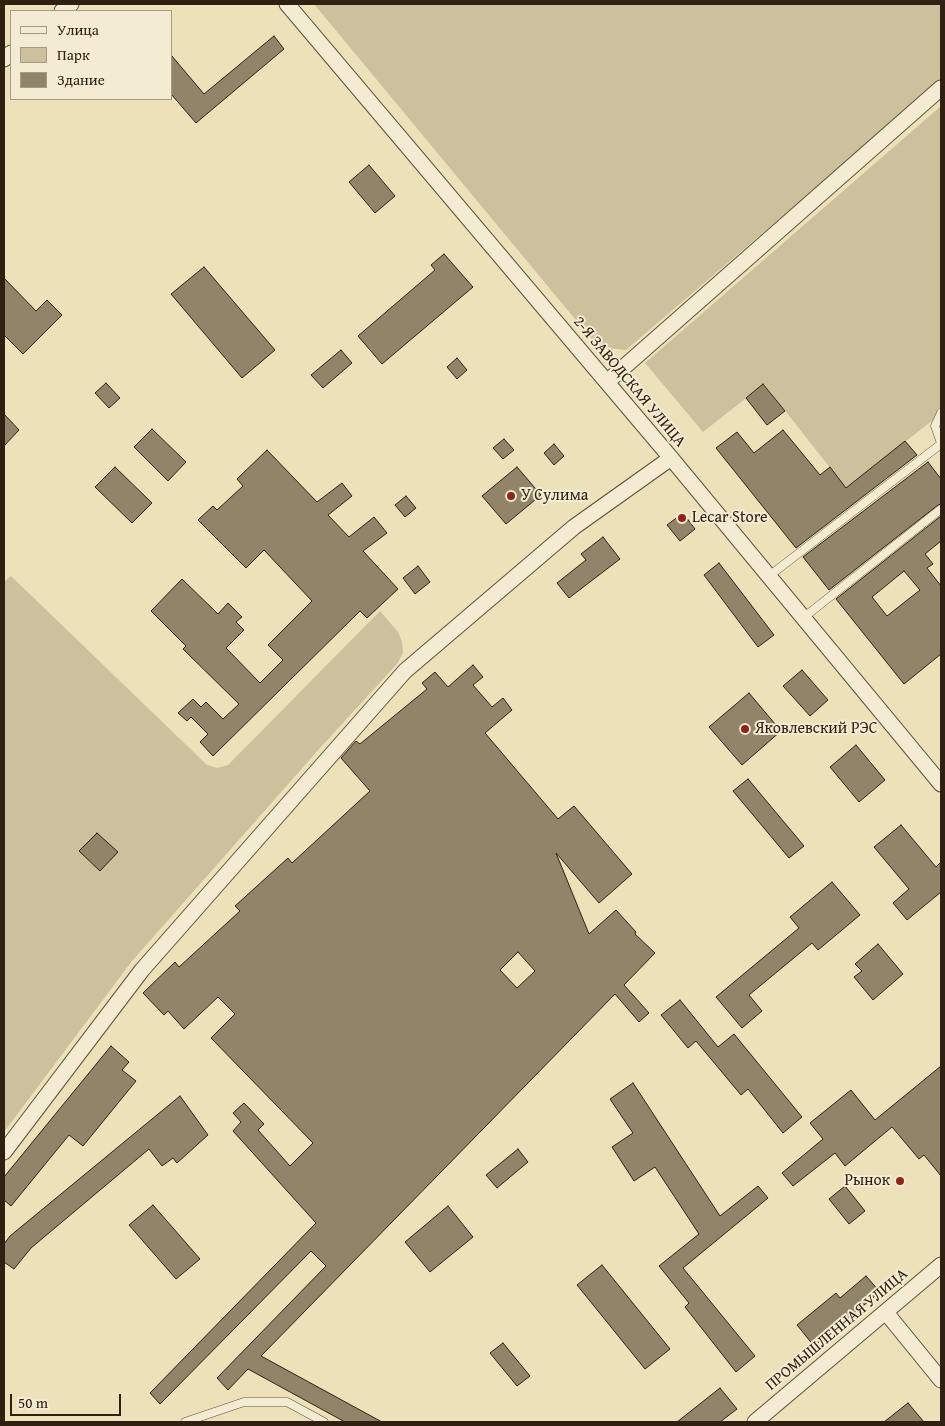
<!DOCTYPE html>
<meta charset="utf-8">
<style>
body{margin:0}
#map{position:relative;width:945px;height:1426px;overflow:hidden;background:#ede1ba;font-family:"Gentium Book Plus",serif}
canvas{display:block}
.frame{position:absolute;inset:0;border:5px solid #302012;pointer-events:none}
.legend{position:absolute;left:10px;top:10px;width:162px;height:90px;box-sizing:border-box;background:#f3ecd2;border:1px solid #a59a85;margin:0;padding:6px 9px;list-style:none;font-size:15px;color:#302012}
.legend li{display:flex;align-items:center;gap:10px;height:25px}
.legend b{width:25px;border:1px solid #a59a85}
.scale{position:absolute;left:10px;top:1394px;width:111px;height:22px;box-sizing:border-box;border:2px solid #302012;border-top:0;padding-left:6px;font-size:15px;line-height:18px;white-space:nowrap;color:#302012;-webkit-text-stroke:4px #f3ecd2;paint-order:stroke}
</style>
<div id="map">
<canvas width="945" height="1426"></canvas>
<div class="frame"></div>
<ul class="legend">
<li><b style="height:6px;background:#f3ecd2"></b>Улица</li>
<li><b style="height:14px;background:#cdc09d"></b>Парк</li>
<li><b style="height:14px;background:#928469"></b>Здание</li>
</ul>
<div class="scale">50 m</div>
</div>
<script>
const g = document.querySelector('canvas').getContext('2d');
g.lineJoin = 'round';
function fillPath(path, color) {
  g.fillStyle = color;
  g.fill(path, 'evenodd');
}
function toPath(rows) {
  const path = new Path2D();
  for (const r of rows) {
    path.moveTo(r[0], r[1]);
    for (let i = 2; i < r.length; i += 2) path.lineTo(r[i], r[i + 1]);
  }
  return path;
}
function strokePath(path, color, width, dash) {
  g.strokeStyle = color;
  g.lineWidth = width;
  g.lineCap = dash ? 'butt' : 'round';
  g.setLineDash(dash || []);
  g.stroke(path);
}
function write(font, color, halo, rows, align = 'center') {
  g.font = font + ' "Gentium Book Plus",serif';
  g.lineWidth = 4;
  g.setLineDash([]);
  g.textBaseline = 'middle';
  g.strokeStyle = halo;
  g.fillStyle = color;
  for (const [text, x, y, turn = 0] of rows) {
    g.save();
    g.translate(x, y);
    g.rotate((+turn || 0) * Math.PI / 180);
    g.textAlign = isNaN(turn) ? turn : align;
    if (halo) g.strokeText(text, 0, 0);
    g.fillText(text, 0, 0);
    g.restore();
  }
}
const green = toPath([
 [314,4,941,4,941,80,626,350,607,348,594,342],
 [941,106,941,429,933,420,846,488,764,384,703,432,645,363],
 [11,576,207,765,217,768,228,765,380,611,398,632,402,642,403,653,397,664,320,748,132,961,4,1132,4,582]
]);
const building = toPath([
 [274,36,284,49,196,123,171,94,171,55,204,94,274,36],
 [369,165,395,196,375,213,349,182,369,165],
 [444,254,473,287,382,364,358,336,435,270,431,265,444,254],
 [204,267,275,350,242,378,171,294,204,267],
 [4,278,36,311,47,300,62,315,23,354,4,335,4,278],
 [341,350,352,363,323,388,311,375,341,350],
 [457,358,467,370,457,379,447,367,457,358],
 [106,383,120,398,109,408,95,393,106,383],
 [763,384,785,411,767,425,746,398,763,384],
 [4,414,19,430,4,446,4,414],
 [152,429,186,462,168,481,134,447,152,429],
 [783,430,820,475,830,467,846,488,905,441,917,455,796,548,716,448,737,432,754,453,783,430],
 [504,439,514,450,503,459,493,448,504,439],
 [554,444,564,456,554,465,544,453,554,444],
 [267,450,317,502,342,483,352,496,328,515,349,537,374,517,387,533,363,551,398,589,367,618,360,611,213,756,200,742,208,734,191,717,187,721,178,713,193,699,201,707,206,702,223,719,239,704,183,649,186,646,151,611,182,579,218,614,228,603,242,617,236,622,244,630,226,648,260,683,283,660,268,645,312,601,264,550,246,568,198,520,213,506,217,510,243,486,237,479,267,450],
 [928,462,941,479,941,504,938,505,829,590,803,557,928,462],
 [115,467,152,503,132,523,95,487,115,467],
 [517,467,541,495,506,524,482,496,517,467],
 [406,496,416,508,405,517,395,505,406,496],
 [683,513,695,529,680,541,667,525,683,513],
 [941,516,941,541,925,554,933,564,927,568,941,586,941,654,904,684,836,599,941,516],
 [904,571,920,590,887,616,872,597,904,571],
 [603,537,620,559,569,598,557,583,586,560,581,554,603,537],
 [719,563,774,635,758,647,704,575,719,563],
 [418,566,430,582,415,594,403,578,418,566],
 [473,665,483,677,473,685,492,707,503,698,512,710,485,733,558,819,574,806,632,874,599,903,556,853,589,934,616,910,636,932,635,934,655,953,624,985,649,1013,639,1022,615,994,261,1356,382,1422,345,1422,248,1369,228,1390,217,1378,326,1266,311,1251,160,1404,150,1393,316,1223,233,1131,241,1122,233,1113,244,1103,264,1124,258,1130,290,1166,313,1143,211,1038,235,1014,218,997,184,1029,168,1011,164,1015,143,993,175,962,179,967,240,911,235,906,288,858,292,863,370,791,341,758,356,741,360,744,427,689,422,683,435,672,448,687,473,665],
 [518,952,535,971,517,988,500,970,518,952],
 [802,670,828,700,810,716,783,686,802,670],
 [749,693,781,731,742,765,709,727,749,693],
 [856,745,885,780,859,802,830,767,856,745],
 [748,779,804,846,789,858,733,791,748,779],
 [901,825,936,867,941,862,941,892,907,920,893,903,909,889,874,847,901,825],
 [97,833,118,852,100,871,79,851,97,833],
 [832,882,860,915,818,950,812,943,749,995,762,1011,742,1028,716,997,799,928,790,917,832,882],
 [878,944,903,974,873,1000,854,977,862,971,855,964,878,944],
 [680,1000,718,1047,734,1034,802,1117,783,1133,748,1089,741,1095,696,1041,688,1048,661,1015,680,1000],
 [111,1046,129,1062,122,1070,136,1081,83,1146,69,1135,11,1206,4,1200,4,1177,111,1046],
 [941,1066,941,1176,924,1155,919,1159,892,1127,845,1166,835,1153,793,1186,782,1173,823,1139,810,1123,851,1090,875,1120,941,1066],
 [633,1083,720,1216,758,1186,768,1198,683,1268,755,1356,736,1372,685,1307,689,1303,659,1266,699,1234,655,1167,634,1181,612,1147,633,1133,610,1099,633,1083],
 [180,1096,208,1135,177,1163,173,1158,162,1166,149,1149,31,1248,14,1269,4,1262,4,1244,10,1236,180,1096],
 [518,1149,528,1162,497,1188,486,1175,518,1149],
 [845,1186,865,1211,849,1224,829,1199,845,1186],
 [153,1205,200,1259,176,1279,129,1225,153,1205],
 [448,1206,473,1237,430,1272,405,1242,448,1206],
 [602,1265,670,1349,645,1369,577,1285,602,1265],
 [866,1276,880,1292,814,1346,797,1325,836,1293,840,1298,866,1276],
 [503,1343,530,1376,517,1386,490,1353,503,1343],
 [720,1388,737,1409,720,1422,677,1422,720,1388],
 [908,1403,924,1422,884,1422,908,1403]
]);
const lane = toPath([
 [941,413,935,426,941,443],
 [769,576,941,444],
 [803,618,941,509],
 [185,1422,244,1402,287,1402,324,1422]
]);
const street = toPath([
 [287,4,671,458,941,784],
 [62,11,71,4],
 [4,59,11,53],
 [607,382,941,88],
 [4,1152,142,970,405,671,574,527,671,458],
 [888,1315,941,1380],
 [755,1422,941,1265]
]);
const markers = [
 [511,496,5,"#8f2418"],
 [682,518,5,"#8f2418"],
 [745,729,5,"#8f2418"],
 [900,1181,5,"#8f2418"]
];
const streetNames = [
 ["2-Я ЗАВОДСКАЯ УЛИЦА",629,382,50],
 ["ПРОМЫШЛЕННАЯ УЛИЦА",837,1330,-40]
];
const poiNames = [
 ["У Сулима",521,496],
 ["Lecar Store",692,518],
 ["Яковлевский РЭС",755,729],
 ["Рынок",890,1181,"right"]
];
fillPath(green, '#cdc09d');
fillPath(building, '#928469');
strokePath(building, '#302012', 1);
strokePath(lane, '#5f503c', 9);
strokePath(street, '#5f503c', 17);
strokePath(lane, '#f3ecd2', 8);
strokePath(street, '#f3ecd2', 15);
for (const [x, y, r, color] of markers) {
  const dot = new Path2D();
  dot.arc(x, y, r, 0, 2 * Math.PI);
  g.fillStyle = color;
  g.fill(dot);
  strokePath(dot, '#f3ecd2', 2);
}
write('16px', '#302012', '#f3ecd2', streetNames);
write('16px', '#302012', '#f3ecd2', poiNames, 'left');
</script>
